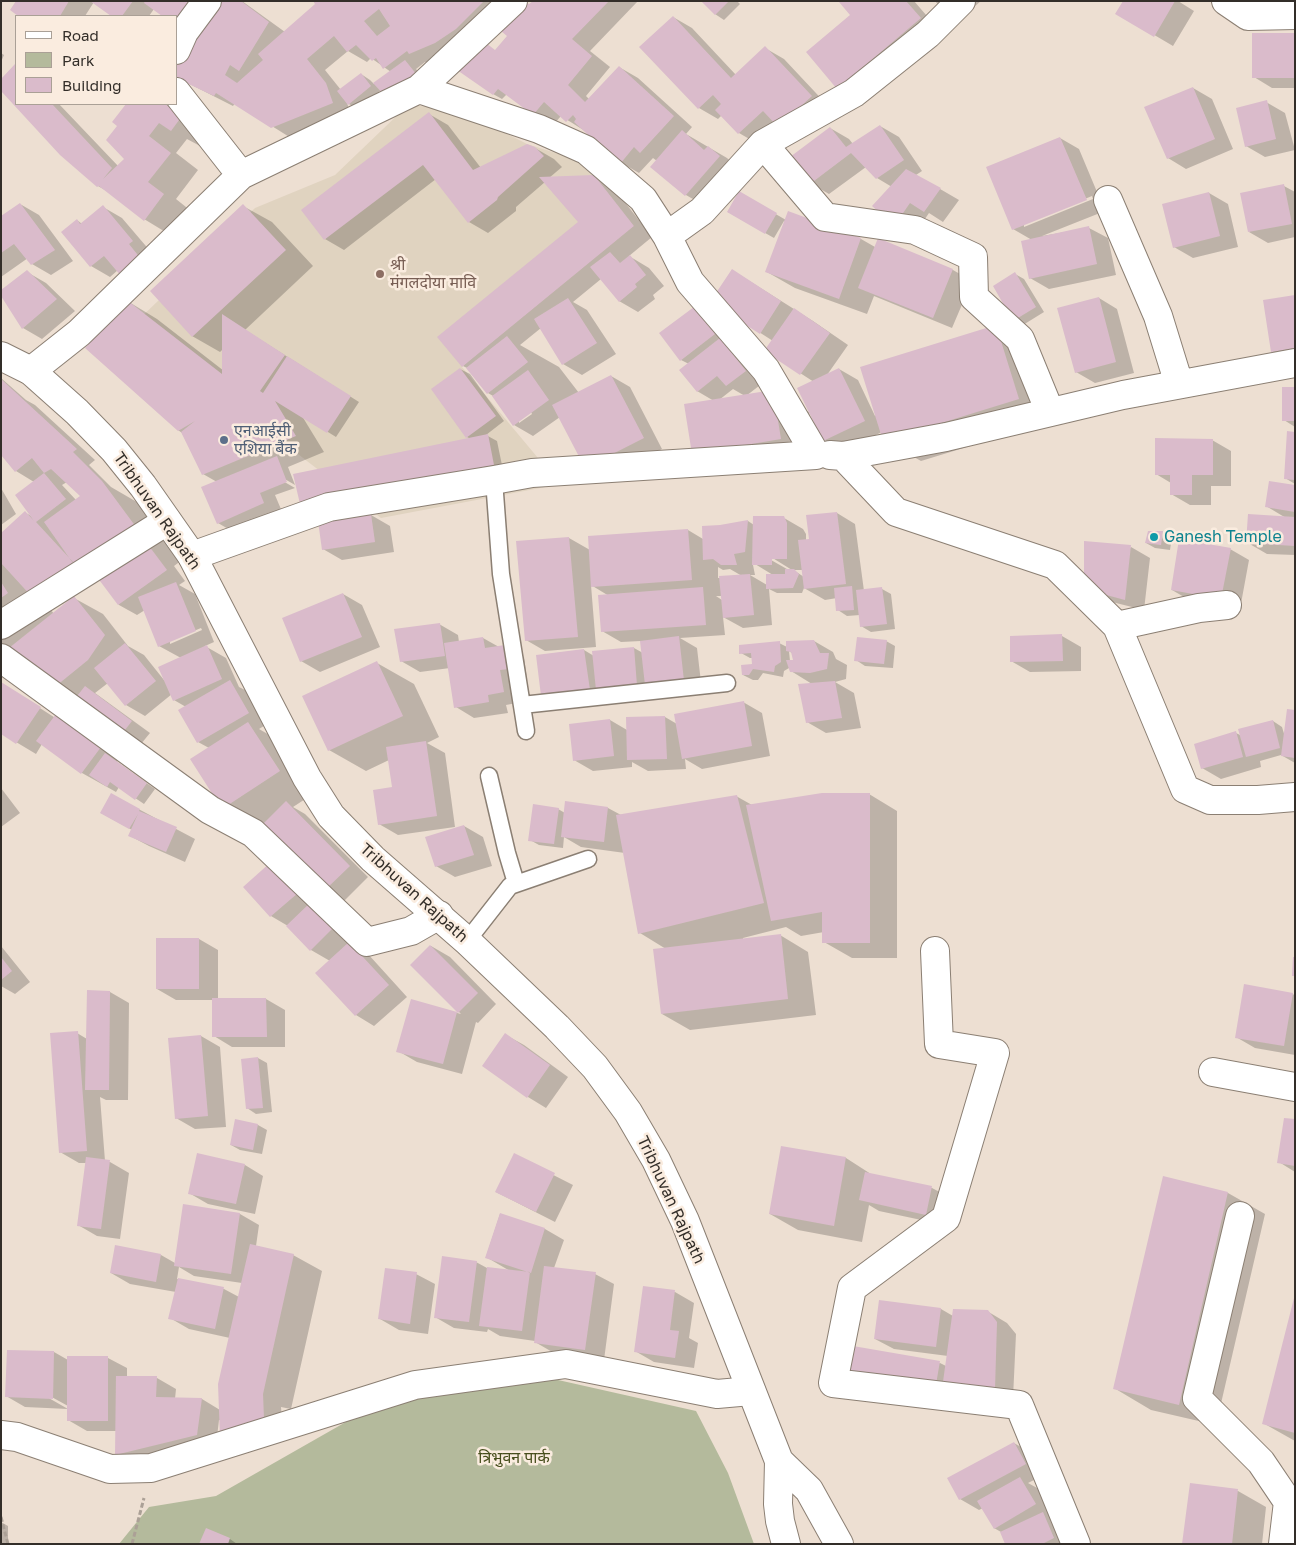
<!DOCTYPE html>
<meta charset="utf-8">
<style>
body{margin:0}
#map{position:relative;width:1296px;height:1545px;overflow:hidden;background:#eddfd2;font-family:"Golos Text",sans-serif}
canvas{display:block}
.frame{position:absolute;inset:0;border:2px solid #332e29;pointer-events:none}
.legend{position:absolute;left:15px;top:15px;width:162px;height:90px;box-sizing:border-box;background:#faecdf;border:1px solid #aaa096;margin:0;padding:6px 9px;list-style:none;font-size:15px;color:#332e29}
.legend li{display:flex;align-items:center;gap:10px;height:25px}
.legend b{width:25px;border:1px solid #aaa096}
</style>
<div id="map">
<canvas width="1296" height="1545"></canvas>
<div class="frame"></div>
<ul class="legend">
<li><b style="height:6px;background:#fff"></b>Road</li>
<li><b style="height:14px;background:#b4ba9c"></b>Park</li>
<li><b style="height:14px;background:#dabbcb"></b>Building</li>
</ul>
</div>
<script>
const g = document.querySelector('canvas').getContext('2d');
g.lineJoin = 'round';
function fillPath(path, color) {
  g.fillStyle = color;
  g.fill(path, 'evenodd');
}
function toPath(rows) {
  const path = new Path2D();
  for (const r of rows) {
    path.moveTo(r[0], r[1]);
    for (let i = 2; i < r.length; i += 2) path.lineTo(r[i], r[i + 1]);
  }
  return path;
}
function strokePath(path, color, width, dash) {
  g.strokeStyle = color;
  g.lineWidth = width;
  g.lineCap = dash ? 'butt' : 'round';
  g.setLineDash(dash || []);
  g.stroke(path);
}
function write(font, color, halo, rows, align = 'center') {
  g.font = font + ' "Golos Text","Noto Sans Devanagari",sans-serif';
  g.lineWidth = 5;
  g.setLineDash([]);
  g.textBaseline = 'middle';
  g.strokeStyle = halo;
  g.fillStyle = color;
  for (const [text, x, y, turn = 0] of rows) {
    g.save();
    g.translate(x, y);
    g.rotate((+turn || 0) * Math.PI / 180);
    g.textAlign = isNaN(turn) ? turn : align;
    if (halo) g.strokeText(text, 0, 0);
    g.fillText(text, 0, 0);
    g.restore();
  }
}
const education = toPath([
 [408,105,458,109,527,144,581,161,634,226,462,367,538,458,556,485,381,518,229,401,135,323,255,208,335,175]
]);
const green = toPath([
 [518,1371,696,1411,728,1473,754,1544,119,1544,149,1507,216,1496,409,1386]
]);
const shadow = toPath([
 [17,1,242,1,285,32,317,4,315,1,499,1,429,64,425,62,416,69,425,80,381,90,358,109,347,103,351,114,291,138,235,103,233,106,176,77,188,36,176,16,164,16,154,9,149,16,113,16,94,2,85,16,21,16,12,10],
 [348,51,367,62,371,58,391,72,374,84,370,80,361,74,341,90,325,70],
 [534,1,638,1,590,51,610,67,586,96,589,99,619,67,638,78,692,127,686,134,727,158,738,168,705,206,686,195,652,166,657,161,653,158,639,173,620,162,585,131,561,116,553,125,534,114,507,94,502,99,493,94,496,51],
 [703,1,737,1,740,4,724,20,715,14],
 [842,1,914,1,939,30,856,99,808,52,851,15],
 [935,1,981,1,960,19,941,8],
 [1124,1,1178,1,1194,11,1173,46,1117,13],
 [673,17,692,28,736,75,765,48,784,59,830,108,758,144,739,133,722,115,718,119,699,108],
 [1295,34,1295,88,1272,88,1254,77],
 [1,53,4,55,1,62],
 [15,66,16,104,59,104,119,167,126,159,119,125,114,121,127,104,168,104,209,133,200,146,187,139,176,153,198,170,176,199,191,211,172,236,144,219,110,193,98,186,60,154,1,89],
 [1193,88,1212,99,1233,149,1186,169,1168,158],
 [1266,102,1285,113,1295,150,1265,157,1246,146],
 [429,114,448,125,481,168,535,148,554,159,562,167,549,178,593,176,613,187,652,237,629,256,649,268,664,286,653,295,655,299,638,312,619,301,601,279,573,302,587,310,616,354,582,375,563,364,541,328,520,345,559,367,579,393,611,376,630,387,662,449,605,478,560,417,533,436,514,425,493,396,488,393,469,369,463,366,580,222,545,182,516,207,516,211,488,233,469,222,436,179,344,250,325,239],
 [531,412,532,414,519,423,519,420],
 [880,126,899,137,922,171,916,175,959,200,943,222,929,213,914,235,895,225,892,187,877,178,866,167,829,194,810,183,830,128,849,139,853,144],
 [1060,138,1079,149,1105,211,1042,236,1089,228,1108,238,1116,275,1049,289,1030,278,1032,240,1013,229,988,168],
 [1092,196,1093,199,1024,227,1024,224],
 [1284,186,1295,192,1295,237,1268,243,1249,232],
 [739,193,786,220,861,239,875,247,879,240,953,270,972,281,952,328,874,296,867,314,795,288,767,272,785,222,784,221,774,238,728,212],
 [1209,193,1228,204,1238,247,1193,258,1174,247],
 [20,204,39,215,73,261,51,275,32,264,28,258,1,277,1,217],
 [243,206,272,222,313,266,245,330,359,402,336,437,302,416,324,452,288,467,295,485,283,478,281,480,295,488,275,495,283,514,237,534,218,523,217,482,203,474,182,433,178,430,129,302,157,319,224,371,223,349,220,352,192,336],
 [103,207,122,218,151,252,118,270,110,277,91,266,77,220,82,224],
 [732,270,813,321,848,345,827,375,839,369,858,380,875,416,996,326,1055,420,921,461,884,440,882,432,843,451,824,440,814,382,766,351,773,341,712,302],
 [27,272,46,283,75,311,42,339,23,328,1,293],
 [1015,274,1024,279,1044,312,1023,325,1014,320],
 [1295,297,1295,362,1291,362,1272,351],
 [1099,298,1117,309,1134,373,1095,383,1076,372],
 [694,308,764,382,746,396,772,391,809,412,817,460,730,474,714,401,697,391,689,364,681,360],
 [733,389,745,396,719,400],
 [460,369,470,374,504,421,486,435,497,441,503,470,372,496,471,439,467,437],
 [1,378,26,400,35,405,95,460,89,465,111,487,154,512,186,557,174,566,185,581,179,585,195,594,214,642,205,646,226,658,239,687,249,692,267,724,259,729,285,744,316,792,293,807,305,814,368,877,344,901,325,890,223,808,209,748,198,742,186,707,174,700,172,694,145,716,126,705,108,683,95,693,150,733,136,750,78,697,57,685,1,659,1,535,26,513,33,517,34,482,16,471,1,453],
 [67,482,82,496,76,500,62,485],
 [90,575,102,582,119,605,137,615,145,610,159,646,181,658,164,680,144,655,128,646,103,614,74,598,54,614,47,605],
 [201,628,202,630,170,644,170,641],
 [1295,388,1295,427,1284,420],
 [1295,433,1295,484,1285,478],
 [1212,440,1231,451,1231,486,1211,486,1211,505,1190,505,1171,494,1171,483,1156,474],
 [1295,486,1295,555,1267,554,1248,543,1286,518,1266,506],
 [1,488,16,514,1,525],
 [837,513,855,524,864,591,882,589,891,594,895,629,871,632,861,626,860,615,847,616,838,610,837,598,825,600,804,588,802,593,777,593,769,589,772,625,743,628,723,617,725,635,680,638,697,648,702,691,561,706,537,656,584,650,594,656,634,648,643,653,641,641,621,642,602,631,609,596,591,585,596,647,545,651,526,640,569,538,590,550,688,530,703,539,720,526,748,521,754,525,784,518,803,529,806,534,806,540,810,540],
 [771,557,792,570,803,570,804,577,795,571,794,573,771,560],
 [755,564,773,575,767,585,750,575,755,575,753,565],
 [718,567,723,570,730,569,742,576,718,578],
 [716,596,722,596,722,600],
 [371,515,390,526,394,552,342,560,323,549],
 [1163,532,1172,537,1170,550,1155,548,1146,543],
 [1131,547,1150,558,1144,610,1104,600,1085,589],
 [1230,549,1249,560,1240,609,1191,601,1172,590],
 [343,594,362,605,380,647,320,672,301,661],
 [439,624,458,635,459,642,483,638,499,647,505,646,524,657,527,679,518,680,522,702,506,705,508,713,474,718,456,707,450,668,420,672,401,661],
 [1062,636,1081,647,1081,671,1030,672,1011,661],
 [814,641,833,652,836,659,847,665,846,679,835,682,854,693,861,728,826,733,807,722,812,684,791,671,789,668,784,671,783,677,763,673,758,680,753,680,743,675,754,665,753,658,750,658,741,653,779,643,787,647],
 [789,651,793,654,795,661,790,661],
 [886,641,895,646,893,668,865,666,856,660],
 [377,663,414,684,439,737,427,743,445,753,455,827,398,835,379,824,394,788,389,760,366,771,329,750],
 [1,683,119,759,117,762,155,789,144,804,119,787,116,792,82,773,42,744,36,754,1,733],
 [743,702,762,713,770,756,702,769,685,759,686,769,648,771,632,762,632,767,593,771,574,760,610,720,627,730,665,717,677,724],
 [1295,711,1295,763,1281,755,1260,761,1261,767,1221,779,1202,768,1236,733,1242,736,1273,721,1282,727,1285,737],
 [1,788,20,813,1,827],
 [869,794,897,811,897,958,852,958,824,942,824,932,801,936,786,927,743,938,743,940,780,935,808,952,816,1015,690,1030,662,1014,666,949,640,933,625,853,581,847,564,837,563,848,539,845,530,840,558,809,565,813,566,803,608,808,621,815,736,796,752,805],
 [112,795,195,839,185,862,149,846,130,836,132,830,101,813],
 [464,826,483,837,492,866,455,877,436,866],
 [271,864,368,954,407,997,374,1026,356,1015,330,961,311,950,288,926,271,916],
 [157,939,199,939,218,950,218,999,266,999,285,1010,285,1047,232,1047,214,1036,213,1000,176,1000,157,989],
 [1,946,30,982,15,994,1,986],
 [431,946,450,957,496,1004,478,1023,476,1022,462,1074,417,1062,398,1051,411,1001,461,1014,412,965],
 [88,992,110,992,129,1003,128,1100,106,1100,100,1097,105,1161,110,1162,129,1173,120,1239,97,1236,78,1225,87,1163,79,1163,60,1152,77,1033,87,1039],
 [1292,994,1295,995,1295,1055,1255,1048,1236,1037],
 [506,1035,524,1045,568,1077,546,1108,528,1097],
 [201,1036,220,1047,226,1127,195,1129,176,1118],
 [258,1058,267,1063,272,1112,256,1114,247,1108,243,1060],
 [236,1120,258,1125,267,1130,262,1154,240,1150,231,1145],
 [1295,1121,1295,1172,1279,1162],
 [782,1147,846,1158,874,1176,932,1188,951,1198,945,1225,879,1211,869,1205,862,1242,798,1230,770,1214],
 [514,1155,573,1185,555,1222,496,1192],
 [245,1165,263,1176,255,1214,208,1204,189,1193],
 [1164,1177,1228,1193,1265,1214,1216,1425,1151,1410,1114,1388],
 [184,1205,240,1214,259,1225,256,1246,293,1255,322,1271,291,1409,281,1407,283,1431,219,1420,216,1445,135,1465,116,1455,117,1431,87,1431,68,1420,68,1406,48,1395,47,1397,68,1409,25,1407,6,1396,54,1352,68,1360,108,1358,127,1368,127,1377,157,1378,176,1389,175,1399,202,1399,220,1410,230,1338,189,1329,170,1318,176,1292,130,1284,111,1273,161,1255,175,1263],
 [179,1267,194,1276,242,1283,239,1297,224,1289,177,1279],
 [500,1214,545,1229,564,1240,554,1268,595,1274,614,1284,604,1360,554,1353,535,1342,535,1341,500,1336,488,1329,487,1332,454,1328,435,1317,476,1262,487,1268,510,1271,486,1257],
 [416,1274,435,1284,428,1334,399,1330,380,1319],
 [644,1287,675,1292,694,1303,689,1338,698,1343,694,1368,654,1362,635,1351],
 [1295,1301,1295,1441,1263,1423],
 [880,1302,941,1309,953,1316,987,1311,1007,1323,1016,1334,1013,1398,868,1385,940,1363,946,1366,948,1356,894,1349,875,1339],
 [1014,1443,1033,1454,1044,1475,1028,1483,1039,1489,1054,1515,1050,1518,1062,1525,1070,1544,1006,1544,1001,1532,994,1528,983,1508,979,1510,960,1499],
 [1191,1485,1238,1491,1266,1507,1262,1544,1183,1544],
 [1,1522,8,1526,8,1544,1,1544],
 [207,1530,230,1539,237,1544,201,1544]
]);
const building = toPath([
 [16,1,69,1,60,16,18,16,10,10],
 [90,1,133,1,122,16,111,16],
 [145,1,191,1,176,22,176,16,162,16,144,3],
 [213,1,241,1,269,22,239,71,230,65,225,75,237,83,263,60,258,54,315,4,313,1,484,1,456,29,435,43,409,54,407,51,383,69,376,58,372,61,356,45,347,52,334,36,307,59,326,83,333,103,271,128,216,93,214,96,176,78,176,65,187,36],
 [379,9,390,26,377,36,364,21],
 [533,1,609,1,572,39,592,56,568,85,585,102,619,66,674,116,640,153,634,147,620,164,574,122,576,119,573,115,566,122,544,102,533,115,498,89,493,95,457,70,486,43,495,50,507,36,501,31,526,2,529,4],
 [701,1,729,1,715,15],
 [840,1,906,1,921,18,837,89,806,52,850,15,839,2],
 [1123,1,1175,1,1154,37,1115,14],
 [673,16,731,78,765,46,812,96,778,127,763,111,738,134,715,110,721,104,713,95,698,109,639,47],
 [1252,33,1295,33,1295,78,1252,78],
 [405,60,417,75,386,97,373,83],
 [15,64,16,65,16,104,52,104,112,168,103,179,124,159,106,140,117,126,112,122,126,104,165,104,182,116,171,131,159,123,149,136,171,153,148,182,164,194,144,221,99,186,97,187,60,155,1,91,1,79],
 [361,73,371,86,348,105,337,91],
 [1193,87,1215,139,1167,159,1144,107],
 [1267,100,1276,139,1245,147,1236,108],
 [429,112,473,170,527,144,535,147,544,156,498,197,497,200,468,223,423,165,324,240,301,210],
 [880,125,904,160,876,179,851,153,810,184,790,157,830,127,846,147],
 [682,130,704,150,708,146,720,156,685,196,650,167],
 [1060,137,1087,200,1012,230,986,167],
 [906,169,941,188,924,212,910,203,894,226,872,206],
 [594,175,634,226,462,367,437,337,578,222,539,177],
 [1284,184,1292,224,1248,232,1240,193],
 [739,191,777,213,765,234,727,212],
 [1209,192,1220,236,1173,248,1162,204],
 [20,203,55,250,31,265,14,244,1,253,1,216],
 [243,204,286,250,192,337,150,291],
 [103,205,133,241,129,244,141,259,121,276,104,256,90,267,61,232,77,219,80,224],
 [788,211,861,238,839,299,765,272],
 [1089,226,1097,264,1029,279,1021,241],
 [878,238,953,269,933,318,858,288],
 [610,252,620,263,630,255,646,275,635,284,637,287,619,302,590,267],
 [732,269,781,301,760,334,710,302],
 [27,270,57,299,22,329,1,296,1,290],
 [1015,272,1036,307,1013,321,993,286],
 [1295,295,1295,348,1271,352,1263,300],
 [1099,297,1116,362,1075,373,1057,308],
 [568,298,597,343,562,365,534,319],
 [128,301,222,374,222,314,285,355,260,391,263,393,287,356,351,396,327,433,275,401,296,436,202,475,181,432,195,421,178,431,85,348],
 [694,307,715,334,680,361,659,333],
 [794,308,830,333,800,375,764,351],
 [996,325,1019,399,883,441,860,367],
 [507,336,528,362,487,394,466,368],
 [720,338,746,371,726,386,717,376,697,392,679,370],
 [460,368,496,416,466,438,431,389],
 [839,368,865,421,823,441,797,388],
 [528,370,549,400,513,426,492,396],
 [611,375,644,438,585,468,552,405],
 [1,379,77,449,73,452,102,481,136,527,77,569,44,522,80,496,51,469,44,473,32,458,15,472,1,455],
 [1282,387,1295,387,1295,421,1282,421],
 [773,390,781,439,692,454,684,404],
 [1287,431,1295,432,1295,480,1284,479],
 [488,434,494,465,300,504,293,474],
 [1155,438,1213,439,1213,475,1192,475,1192,495,1170,495,1170,475,1155,475],
 [277,456,287,482,260,493,264,503,217,524,201,487],
 [44,473,66,499,36,522,73,562,33,598,1,563,1,533,25,511,34,521,15,495],
 [1269,481,1295,485,1295,512,1265,507],
 [837,512,846,584,804,589,798,540,809,539,806,515],
 [371,514,375,542,322,550,318,521],
 [1248,514,1295,517,1295,546,1246,543],
 [753,516,784,516,787,523,787,559,772,559,772,565,752,565],
 [748,520,745,552,734,554,737,565,721,565,713,559,703,560,702,526,720,525],
 [688,529,692,580,591,587,588,536],
 [1148,531,1163,531,1161,545,1145,543],
 [569,537,578,637,525,641,516,541],
 [1179,539,1231,548,1221,599,1171,590],
 [1084,541,1131,545,1125,600,1084,589],
 [146,542,167,570,118,605,97,577],
 [785,569,794,569,799,574,793,588,766,589,766,574,785,574],
 [750,574,754,615,723,618,719,576],
 [1,582,8,593,1,598],
 [176,582,196,631,158,647,138,597],
 [852,586,854,610,836,611,834,588],
 [703,587,706,625,601,632,598,595],
 [882,587,887,624,860,627,856,590],
 [343,593,362,637,300,662,282,618],
 [74,596,105,635,88,660,56,686,9,648],
 [440,623,445,656,400,662,394,629],
 [1062,634,1063,661,1010,662,1010,636],
 [679,636,684,681,645,685,640,641],
 [483,637,485,648,505,645,509,669,500,670,504,692,488,695,489,702,454,708,444,643],
 [857,637,887,640,884,664,854,661],
 [814,640,820,653,829,653,827,669,810,673,790,672,786,660,793,660,791,652,786,651,786,641],
 [780,641,781,662,775,666,774,672,753,669,749,675,742,675,741,665,752,664,751,653,739,654,739,645],
 [125,643,156,681,125,706,94,668],
 [207,645,222,679,173,701,158,667],
 [634,647,637,686,596,690,592,651],
 [584,649,590,690,541,696,536,655],
 [377,661,403,716,328,751,302,696],
 [230,680,249,713,197,743,178,710],
 [835,681,842,718,806,723,798,684],
 [1,682,41,707,16,744,1,734],
 [85,686,132,721,117,740,70,705],
 [744,701,752,746,682,759,674,714],
 [1287,709,1295,710,1295,758,1281,756],
 [56,714,101,747,81,774,36,741],
 [665,716,667,759,627,760,626,717],
 [610,719,614,756,573,761,569,724],
 [1273,720,1280,748,1246,757,1238,729],
 [248,722,280,771,222,809,190,759],
 [1236,731,1243,757,1201,769,1194,744],
 [426,741,437,816,378,825,373,790,392,787,386,747],
 [105,753,147,783,135,800,110,782,107,787,89,775],
 [111,793,140,809,139,811,177,827,166,852,128,836,138,814,129,829,100,813],
 [822,793,870,793,870,943,822,943,822,912,771,921,746,805],
 [737,795,764,903,638,934,616,815],
 [286,801,350,866,324,891,260,827],
 [565,801,608,807,604,842,561,837],
 [533,804,559,808,554,844,528,841],
 [464,825,474,855,435,867,425,837],
 [271,862,298,893,270,917,243,887],
 [312,901,336,925,310,951,286,926],
 [781,934,788,999,661,1014,653,949],
 [156,938,199,938,199,989,156,989],
 [349,942,389,985,355,1016,315,973],
 [430,945,478,993,458,1013,410,965],
 [1,957,12,971,1,980],
 [1293,957,1295,957,1295,976,1292,976],
 [1244,984,1293,993,1284,1046,1235,1038],
 [87,990,110,991,109,1090,85,1090],
 [212,998,266,998,267,1037,212,1037],
 [411,999,457,1012,443,1064,396,1052],
 [78,1031,87,1151,59,1153,50,1033],
 [505,1033,550,1065,527,1098,482,1066],
 [201,1035,208,1116,175,1119,168,1038],
 [258,1057,263,1108,246,1109,241,1059],
 [1284,1118,1295,1119,1295,1166,1277,1163],
 [235,1119,258,1124,253,1150,230,1145],
 [781,1146,846,1157,834,1226,769,1214],
 [197,1153,245,1164,236,1204,188,1194],
 [514,1153,555,1173,536,1212,495,1192],
 [86,1157,110,1160,101,1229,77,1226],
 [865,1172,932,1186,926,1215,859,1200],
 [1163,1176,1228,1192,1179,1405,1113,1389],
 [183,1204,240,1213,231,1274,174,1266],
 [500,1213,545,1228,531,1273,485,1258],
 [250,1244,294,1254,263,1394,264,1420,220,1437,218,1384],
 [115,1245,161,1254,156,1282,110,1273],
 [442,1256,477,1261,469,1322,434,1318],
 [544,1266,596,1272,585,1350,534,1343],
 [487,1267,530,1272,522,1331,479,1326],
 [385,1268,417,1272,410,1324,378,1319],
 [178,1278,224,1287,215,1329,168,1319],
 [643,1286,675,1290,670,1330,679,1331,675,1358,634,1352],
 [1294,1298,1295,1298,1295,1433,1262,1424],
 [879,1300,941,1308,936,1347,874,1339],
 [953,1309,988,1310,997,1322,995,1388,943,1382],
 [853,1346,940,1361,935,1390,848,1375],
 [7,1350,54,1351,53,1399,5,1397],
 [67,1356,108,1356,108,1421,67,1421],
 [116,1376,157,1376,156,1397,202,1398,197,1435,115,1455],
 [1014,1442,1026,1464,959,1500,947,1478],
 [1020,1477,1036,1504,994,1529,977,1501],
 [1190,1483,1238,1489,1232,1544,1182,1544],
 [1043,1512,1054,1538,1042,1544,1005,1544,1000,1532],
 [206,1528,230,1538,228,1544,199,1544]
]);
const path = toPath([
 [1,1517,8,1544],
 [132,1544,144,1498]
]);
const service = toPath([
 [494,480,501,574,526,731],
 [522,705,727,683],
 [489,776,507,853,516,883],
 [467,941,510,886,588,859]
]);
const minor = toPath([
 [1226,1,1248,16,1295,15],
 [176,50,184,32,207,1],
 [176,92,241,175],
 [763,144,825,217,915,230,973,257,974,297,1020,339,1050,412],
 [1108,200,1158,316,1179,384],
 [667,236,702,211,763,144,854,93,928,34,961,1],
 [31,371,79,333,241,175,419,89,513,1],
 [830,455,843,456,946,437,1123,395,1295,363],
 [843,456,896,512,1055,565,1117,626,1185,789,1210,800,1258,800,1295,797],
 [192,556,329,507,494,480,532,473,816,455,766,370,690,282,667,236,643,199,586,150,539,129,419,89],
 [1,625,167,521],
 [1117,626,1199,608,1227,605],
 [1,658,210,810,253,833,367,942,411,931,439,915],
 [935,951,939,1044,995,1053,946,1218,852,1288,833,1383,1019,1405,1076,1544],
 [1213,1072,1295,1087],
 [1240,1216,1197,1398,1261,1462,1288,1502,1283,1544],
 [1,1435,17,1437,110,1469,151,1468,415,1385,566,1364,717,1394,751,1391]
]);
const trunk = toPath([
 [1,356,31,371,77,412,114,450,143,486,192,556,307,778,331,816,373,859,467,941,557,1027,595,1067,628,1112,656,1160,685,1221,779,1461,778,1504,780,1521,786,1544],
 [779,1461,809,1490,839,1544]
]);
const markers = [
 [380,274,5,"#8d6e63"],
 [224,440,5,"#5c6f8a"],
 [1154,537,5,"#0f9aa8"]
];
const educationNames = [
 ["श्री",390,265],
 ["मंगलदोया मावि",390,283]
];
const serviceNames = [
 ["एनआईसी",234,431],
 ["एशिया बैंक",234,449]
];
const streetNames = [
 ["Tribhuvan Rajpath",157,511,55],
 ["Tribhuvan Rajpath",414,893,42],
 ["Tribhuvan Rajpath",671,1200,65]
];
const cultureNames = [
 ["Ganesh Temple",1164,537]
];
const parkNames = [
 ["त्रिभुवन पार्क",514,1458]
];
fillPath(education, '#e0d3c0');
fillPath(green, '#b4ba9c');
fillPath(shadow, '#0003');
fillPath(building, '#dabbcb');
strokePath(service, '#8b7f73', 19);
strokePath(minor, '#8b7f73', 30);
strokePath(trunk, '#8b7f73', 30);
strokePath(path, '#aba096', 3, [5, 2.5]);
strokePath(service, '#fff', 16);
strokePath(minor, '#fff', 28);
strokePath(trunk, '#fff', 28);
for (const [x, y, r, color] of markers) {
  const dot = new Path2D();
  dot.arc(x, y, r, 0, 2 * Math.PI);
  g.fillStyle = color;
  g.fill(dot);
  strokePath(dot, '#faecdf', 2);
}
write('16px', '#785e54', '#faecdf', educationNames, 'left');
write('16px', '#4e5e75', '#faecdf', serviceNames, 'left');
write('16px', '#332e29', '#faecdf', streetNames);
write('16px', '#0d838f', '#faecdf', cultureNames, 'left');
write('16px', '#474e1c', '#faecdf', parkNames);
</script>
